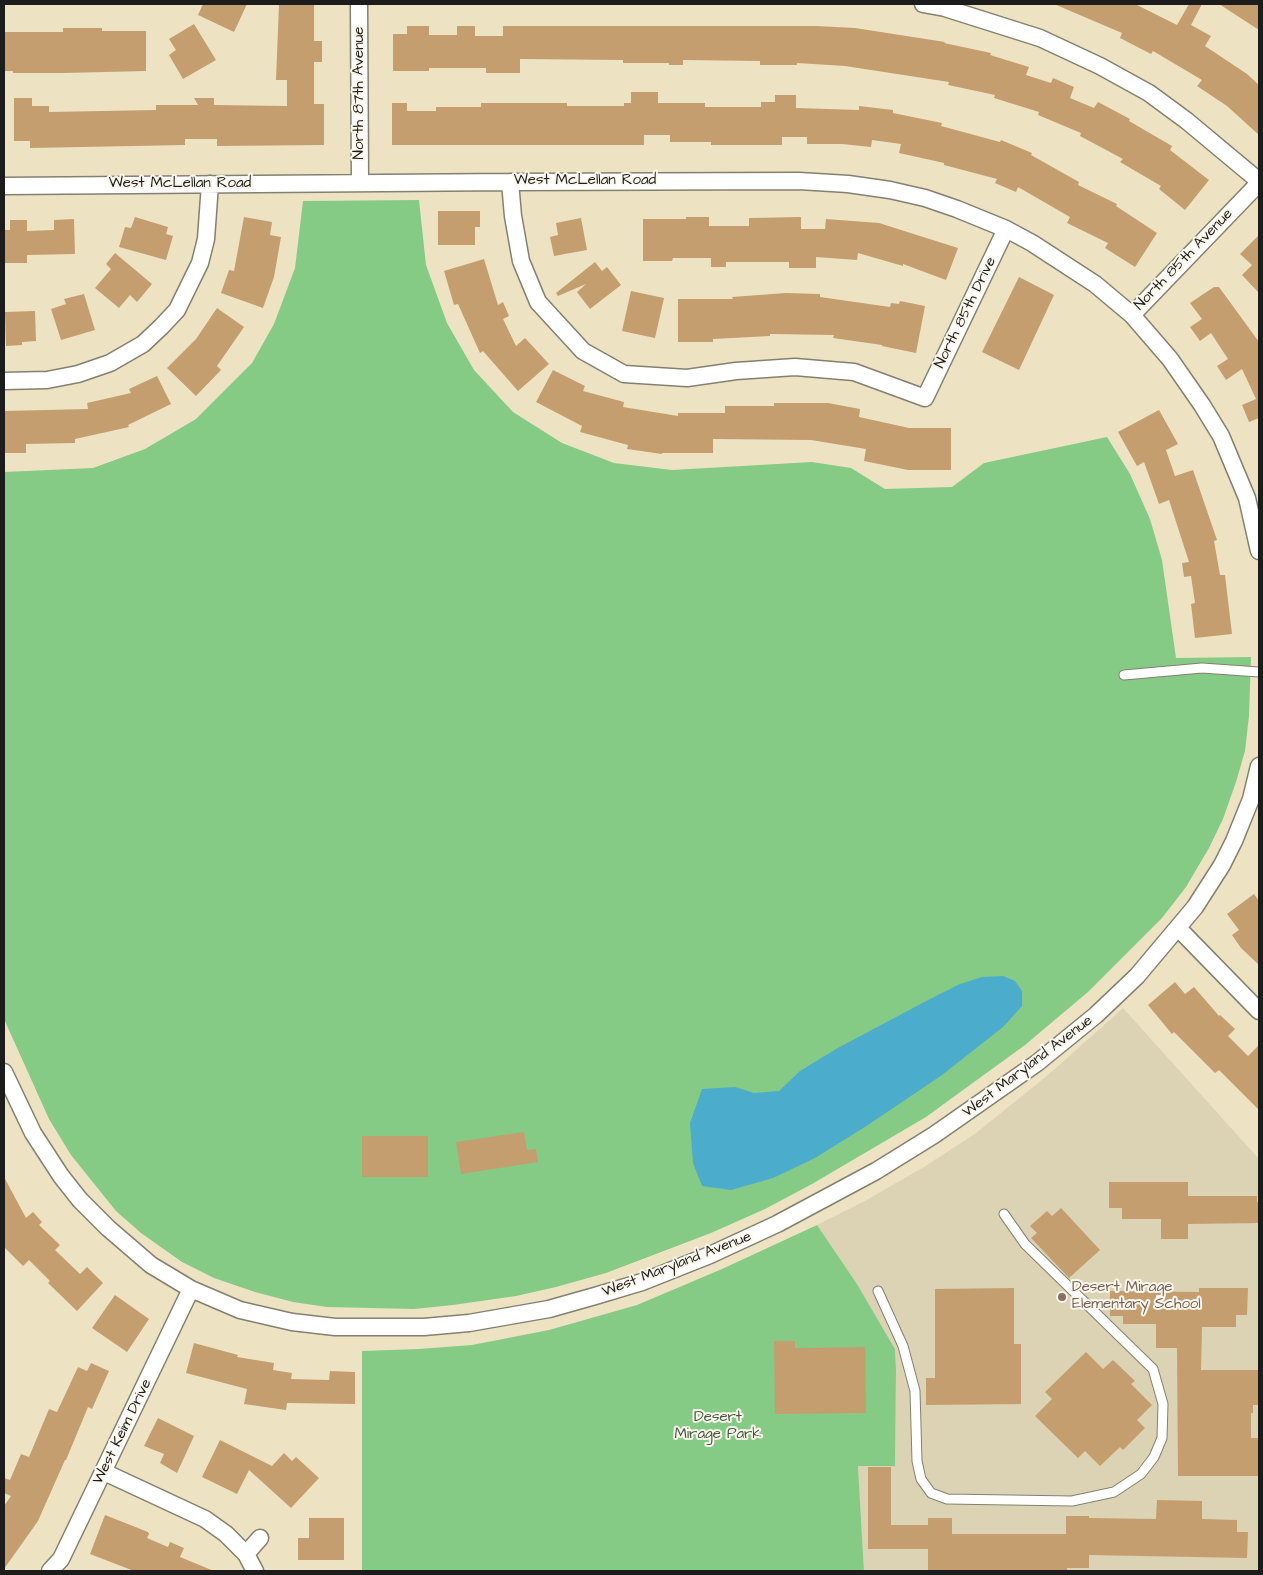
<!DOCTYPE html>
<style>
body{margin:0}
#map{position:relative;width:1263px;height:1575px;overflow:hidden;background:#ede3c3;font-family:"Architects Daughter",sans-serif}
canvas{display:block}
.frame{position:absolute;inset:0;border:5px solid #1c1c1c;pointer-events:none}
</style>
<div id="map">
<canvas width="1263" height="1575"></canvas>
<div class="frame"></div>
</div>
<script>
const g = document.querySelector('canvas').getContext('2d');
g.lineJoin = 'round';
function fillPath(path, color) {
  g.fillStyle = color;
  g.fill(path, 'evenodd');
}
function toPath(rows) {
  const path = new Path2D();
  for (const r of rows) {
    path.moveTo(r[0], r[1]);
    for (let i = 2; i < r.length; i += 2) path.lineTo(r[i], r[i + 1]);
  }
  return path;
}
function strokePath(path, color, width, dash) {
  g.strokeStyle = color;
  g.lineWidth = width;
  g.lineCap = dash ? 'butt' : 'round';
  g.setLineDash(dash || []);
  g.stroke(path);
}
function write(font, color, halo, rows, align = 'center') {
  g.font = font + ' "Architects Daughter",sans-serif';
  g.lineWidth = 4;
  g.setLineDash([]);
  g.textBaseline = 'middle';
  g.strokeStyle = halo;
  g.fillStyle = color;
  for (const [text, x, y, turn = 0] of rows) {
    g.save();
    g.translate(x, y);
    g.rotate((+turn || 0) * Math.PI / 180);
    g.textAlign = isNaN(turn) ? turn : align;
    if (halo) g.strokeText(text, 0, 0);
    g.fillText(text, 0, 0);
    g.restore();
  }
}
const built = toPath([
 [1123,1008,1259,1159,1259,1571,864,1571,858,1465,895,1465,896,1370,895,1349,857,1284,817,1225,863,1202,924,1167,976,1133,1048,1075]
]);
const green = toPath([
 [419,200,426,265,447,323,474,370,513,412,562,443,614,463,672,470,812,462,851,468,885,489,952,487,984,463,1107,437,1130,474,1150,519,1162,560,1176,658,1251,657,1249,716,1245,751,1236,782,1223,819,1209,848,1186,887,1162,918,1088,992,1025,1045,926,1117,812,1184,765,1209,711,1233,606,1273,556,1287,516,1296,453,1305,414,1309,327,1307,293,1302,255,1292,214,1278,182,1262,141,1233,116,1211,71,1155,49,1119,4,1019,4,472,93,468,145,449,196,419,252,363,274,324,295,268,303,201],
 [817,1225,857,1284,895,1349,896,1370,895,1466,858,1466,864,1571,362,1571,362,1351,419,1349,472,1345,549,1330,637,1305,722,1269]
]);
const water = toPath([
 [1003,976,1015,981,1022,991,1022,1006,1003,1027,942,1075,868,1125,815,1158,773,1178,731,1190,702,1186,693,1163,690,1123,702,1089,735,1087,754,1093,779,1091,800,1071,836,1049,930,999,960,984,982,977]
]);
const building = toPath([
 [203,4,247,4,234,32,198,15],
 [279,4,314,4,314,41,322,41,322,62,314,62,314,104,324,104,324,145,217,146,217,139,185,139,185,145,30,148,30,141,14,141,14,98,32,98,32,106,49,106,49,112,156,110,156,105,198,105,194,98,214,98,214,105,287,106,287,80,276,80],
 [1054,4,1135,4,1177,25,1189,4,1202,4,1191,25,1211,36,1205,46,1247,74,1259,85,1259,135,1227,106,1197,86,1202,80,1153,51,1151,54,1120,38,1122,33],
 [1219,4,1259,4,1259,30],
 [194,24,216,60,183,79,169,55,176,50,169,39],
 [407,26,429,26,429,35,457,35,457,26,475,26,475,36,503,36,503,26,816,26,855,28,945,42,944,43,991,53,990,55,1029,67,1026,75,1051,83,1053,78,1074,87,1070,98,1094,108,1098,102,1130,119,1129,121,1172,146,1170,150,1209,180,1185,210,1159,189,1161,186,1120,162,1123,159,1080,136,1081,133,1038,115,1039,112,994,98,995,95,948,85,949,82,845,66,797,63,797,65,760,65,760,61,683,60,683,65,669,65,669,63,623,63,623,60,520,59,520,73,486,73,486,68,429,68,429,71,393,71,393,34,407,34],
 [63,28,102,28,102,31,146,31,146,71,64,73,13,73,13,71,4,71,4,32,63,32],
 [631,92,658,92,658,103,705,103,705,107,761,107,761,102,775,102,775,95,796,95,796,108,859,110,859,106,893,110,893,113,942,123,941,126,1000,142,1001,140,1032,153,1031,155,1079,182,1078,185,1117,204,1116,206,1157,233,1135,267,1105,248,1108,243,1067,223,1070,217,1018,187,1016,192,995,183,997,179,944,165,944,163,899,153,901,144,872,140,871,147,842,144,807,144,807,137,782,137,782,145,711,145,711,142,670,142,670,135,644,135,644,145,392,145,392,103,407,103,407,111,436,111,436,107,481,107,481,103,567,103,567,106,624,106,624,103,631,103],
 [438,211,480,211,480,227,475,227,475,245,438,245],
 [135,217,168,227,166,234,173,236,166,260,119,247,125,227,131,228],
 [244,217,272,222,270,235,281,237,274,277,263,308,221,293,229,270,234,271],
 [686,217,709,217,709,226,749,226,749,218,801,217,801,229,825,229,826,219,879,223,958,248,946,280,903,264,903,266,858,253,857,260,816,257,816,268,789,268,789,262,726,262,726,267,711,267,711,258,673,258,672,261,643,261,643,219,686,219],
 [581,218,587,250,554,256,550,237,558,235,556,223],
 [74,219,75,254,27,255,27,263,4,263,4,230,10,230,10,220,27,220,27,231,54,230,54,220],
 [1259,235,1259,293,1242,275,1252,265,1240,254],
 [115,253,152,284,137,302,130,295,119,308,95,288,111,269,106,264],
 [484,259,498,305,503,302,509,316,503,319,516,346,525,338,549,364,518,391,483,351,480,353,458,304,454,305,444,271],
 [595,262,602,271,607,267,621,285,590,309,577,292,586,284,558,296,556,293],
 [1019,277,1054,295,1019,370,982,352],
 [1214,287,1219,287,1259,342,1259,418,1249,422,1242,405,1256,399,1242,369,1226,380,1217,366,1228,359,1211,333,1200,341,1190,327,1202,319,1190,303],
 [631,291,664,298,655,338,622,331],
 [786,293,820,294,820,297,890,307,891,303,899,304,900,301,925,306,916,353,882,346,882,345,833,338,834,335,770,334,770,336,713,339,713,342,678,342,678,299,733,299,732,297],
 [84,294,95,330,61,340,51,309,66,304,64,299],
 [217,308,244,327,217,366,221,370,196,396,167,368,196,339],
 [35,311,36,341,22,342,22,345,6,346,5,312],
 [553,370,585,386,583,391,624,402,623,407,678,416,678,413,725,413,725,406,774,406,774,403,828,403,860,409,859,417,909,428,951,428,951,470,908,470,864,461,866,449,811,440,713,439,713,453,662,453,662,454,627,449,628,445,580,432,582,426,536,402],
 [157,376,171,404,128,425,129,427,75,439,75,443,26,444,26,453,4,453,4,411,88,409,87,403,131,393,129,389],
 [1159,410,1178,444,1166,450,1175,476,1193,470,1217,540,1214,541,1220,575,1225,575,1232,634,1195,638,1191,604,1195,603,1191,576,1184,577,1182,563,1189,562,1169,500,1159,504,1144,462,1137,466,1118,432],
 [1254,894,1259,901,1259,965,1241,948,1232,935,1239,930,1227,914],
 [1175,982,1185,994,1194,987,1219,1016,1220,1015,1235,1029,1228,1036,1248,1056,1259,1045,1259,1110,1219,1070,1215,1073,1174,1032,1172,1034,1148,1005],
 [524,1132,527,1150,536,1149,538,1162,461,1174,456,1142],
 [362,1136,428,1136,428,1177,362,1177],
 [4,1177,26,1218,33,1212,42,1222,39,1225,60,1245,55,1250,80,1274,87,1267,103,1283,77,1311,48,1283,50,1281,29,1260,23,1266,4,1247],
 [1109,1182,1188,1182,1188,1196,1257,1196,1257,1202,1259,1202,1259,1223,1188,1224,1188,1239,1161,1239,1161,1219,1122,1219,1122,1208,1109,1208],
 [1061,1208,1100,1250,1069,1278,1031,1238,1037,1233,1030,1226,1047,1211,1052,1216],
 [1014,1288,1014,1344,1021,1344,1021,1404,926,1405,926,1378,935,1378,935,1289],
 [1199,1288,1248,1288,1247,1315,1236,1315,1236,1327,1202,1327,1201,1370,1259,1370,1259,1405,1253,1405,1253,1413,1251,1413,1251,1438,1259,1438,1259,1476,1178,1476,1177,1348,1156,1348,1156,1324,1123,1324,1123,1316,1110,1316,1110,1291,1199,1292],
 [115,1295,149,1319,127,1352,92,1328],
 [774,1341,795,1341,795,1348,865,1347,866,1413,775,1414],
 [194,1343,238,1355,237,1357,274,1363,273,1370,292,1373,291,1379,329,1380,330,1371,355,1372,355,1404,287,1403,286,1410,244,1404,247,1389,186,1373],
 [1086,1352,1103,1369,1113,1360,1135,1381,1131,1384,1152,1405,1137,1420,1145,1428,1123,1450,1120,1447,1100,1466,1085,1451,1078,1458,1035,1416,1052,1399,1045,1392],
 [91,1363,109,1371,92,1409,88,1407,66,1460,65,1460,38,1521,4,1569,4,1506,11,1496,4,1493,4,1478,10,1480,21,1454,29,1457,49,1409,57,1412,78,1367,87,1371],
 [158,1418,194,1436,177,1473,160,1463,164,1454,144,1446],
 [220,1440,272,1466,284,1453,292,1461,296,1457,319,1478,291,1508,249,1470,237,1494,202,1477],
 [868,1467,891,1467,891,1525,928,1525,928,1518,952,1518,952,1534,1066,1534,1066,1516,1089,1516,1089,1518,1156,1519,1157,1500,1202,1501,1202,1519,1237,1520,1237,1532,1248,1532,1247,1558,1089,1555,1089,1568,1067,1568,1067,1571,928,1571,928,1549,868,1549],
 [105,1515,148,1532,149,1534,147,1538,168,1547,170,1542,184,1548,180,1557,214,1571,134,1571,90,1554],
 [309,1518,344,1518,344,1560,298,1560,298,1538,309,1538]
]);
const lane = toPath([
 [1124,675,1202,668,1259,672],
 [878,1291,903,1346,915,1391,917,1461,921,1479,931,1493,947,1499,1072,1501,1114,1492,1141,1474,1154,1457,1162,1438,1163,1404,1153,1369,1025,1244,1004,1214]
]);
const street = toPath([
 [359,4,360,183],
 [923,4,945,8,1040,38,1100,66,1149,93,1187,121,1259,181],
 [510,182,513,216,521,261,538,302,583,351,624,374,687,378,736,371,795,367,854,372,925,398,1006,229],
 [4,186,510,182,799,181,848,184,890,190,925,198,957,209,1006,229,1032,243,1095,284,1132,315,1170,359,1202,405,1221,436,1247,498,1259,551],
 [1132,315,1259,183],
 [4,381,47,380,78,374,110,363,143,344,161,327,177,310,200,263,206,239,210,184],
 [1178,928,1259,1011],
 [4,1072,33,1133,61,1176,80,1200,108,1228,151,1265,191,1289,240,1310,292,1322,335,1327,424,1327,469,1323,549,1309,595,1296,642,1282,710,1255,777,1224,876,1171,934,1135,1037,1063,1096,1015,1137,976,1195,907,1222,865,1234,841,1251,799,1259,766],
 [104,1472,205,1519,226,1534,246,1554,255,1571],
 [246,1554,260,1538],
 [50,1571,61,1559,191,1289]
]);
const markers = [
 [1062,1297,5,"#8d6e63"]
];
const streetNames = [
 ["North 87th Avenue",360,93,-90],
 ["West McLellan Road",585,181],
 ["West McLellan Road",180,184],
 ["North 85th Avenue",1184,260,-46],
 ["North 85th Drive",966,313,-64],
 ["West Maryland Avenue",1028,1067,-37],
 ["West Maryland Avenue",677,1265,-21],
 ["West Keim Drive",123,1432,-64]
];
const educationNames = [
 ["Desert Mirage",1072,1288],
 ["Elementary School",1072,1305]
];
const parkNames = [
 ["Desert",718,1418],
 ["Mirage Park",718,1435]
];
fillPath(built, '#dbd3b4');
fillPath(green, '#85cb86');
fillPath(water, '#4caccb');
fillPath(building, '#c49e6e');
strokePath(lane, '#848070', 11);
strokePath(street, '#848070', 19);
strokePath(lane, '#fff', 9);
strokePath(street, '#fff', 16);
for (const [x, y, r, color] of markers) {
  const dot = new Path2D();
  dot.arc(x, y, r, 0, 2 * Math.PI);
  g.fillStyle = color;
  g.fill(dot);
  strokePath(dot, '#fbf7ec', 2);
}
write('15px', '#1c1c1c', '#fbf7ec', streetNames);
write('15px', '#785e54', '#fbf7ec', educationNames, 'left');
write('15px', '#415941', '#fbf7ec', parkNames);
</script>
